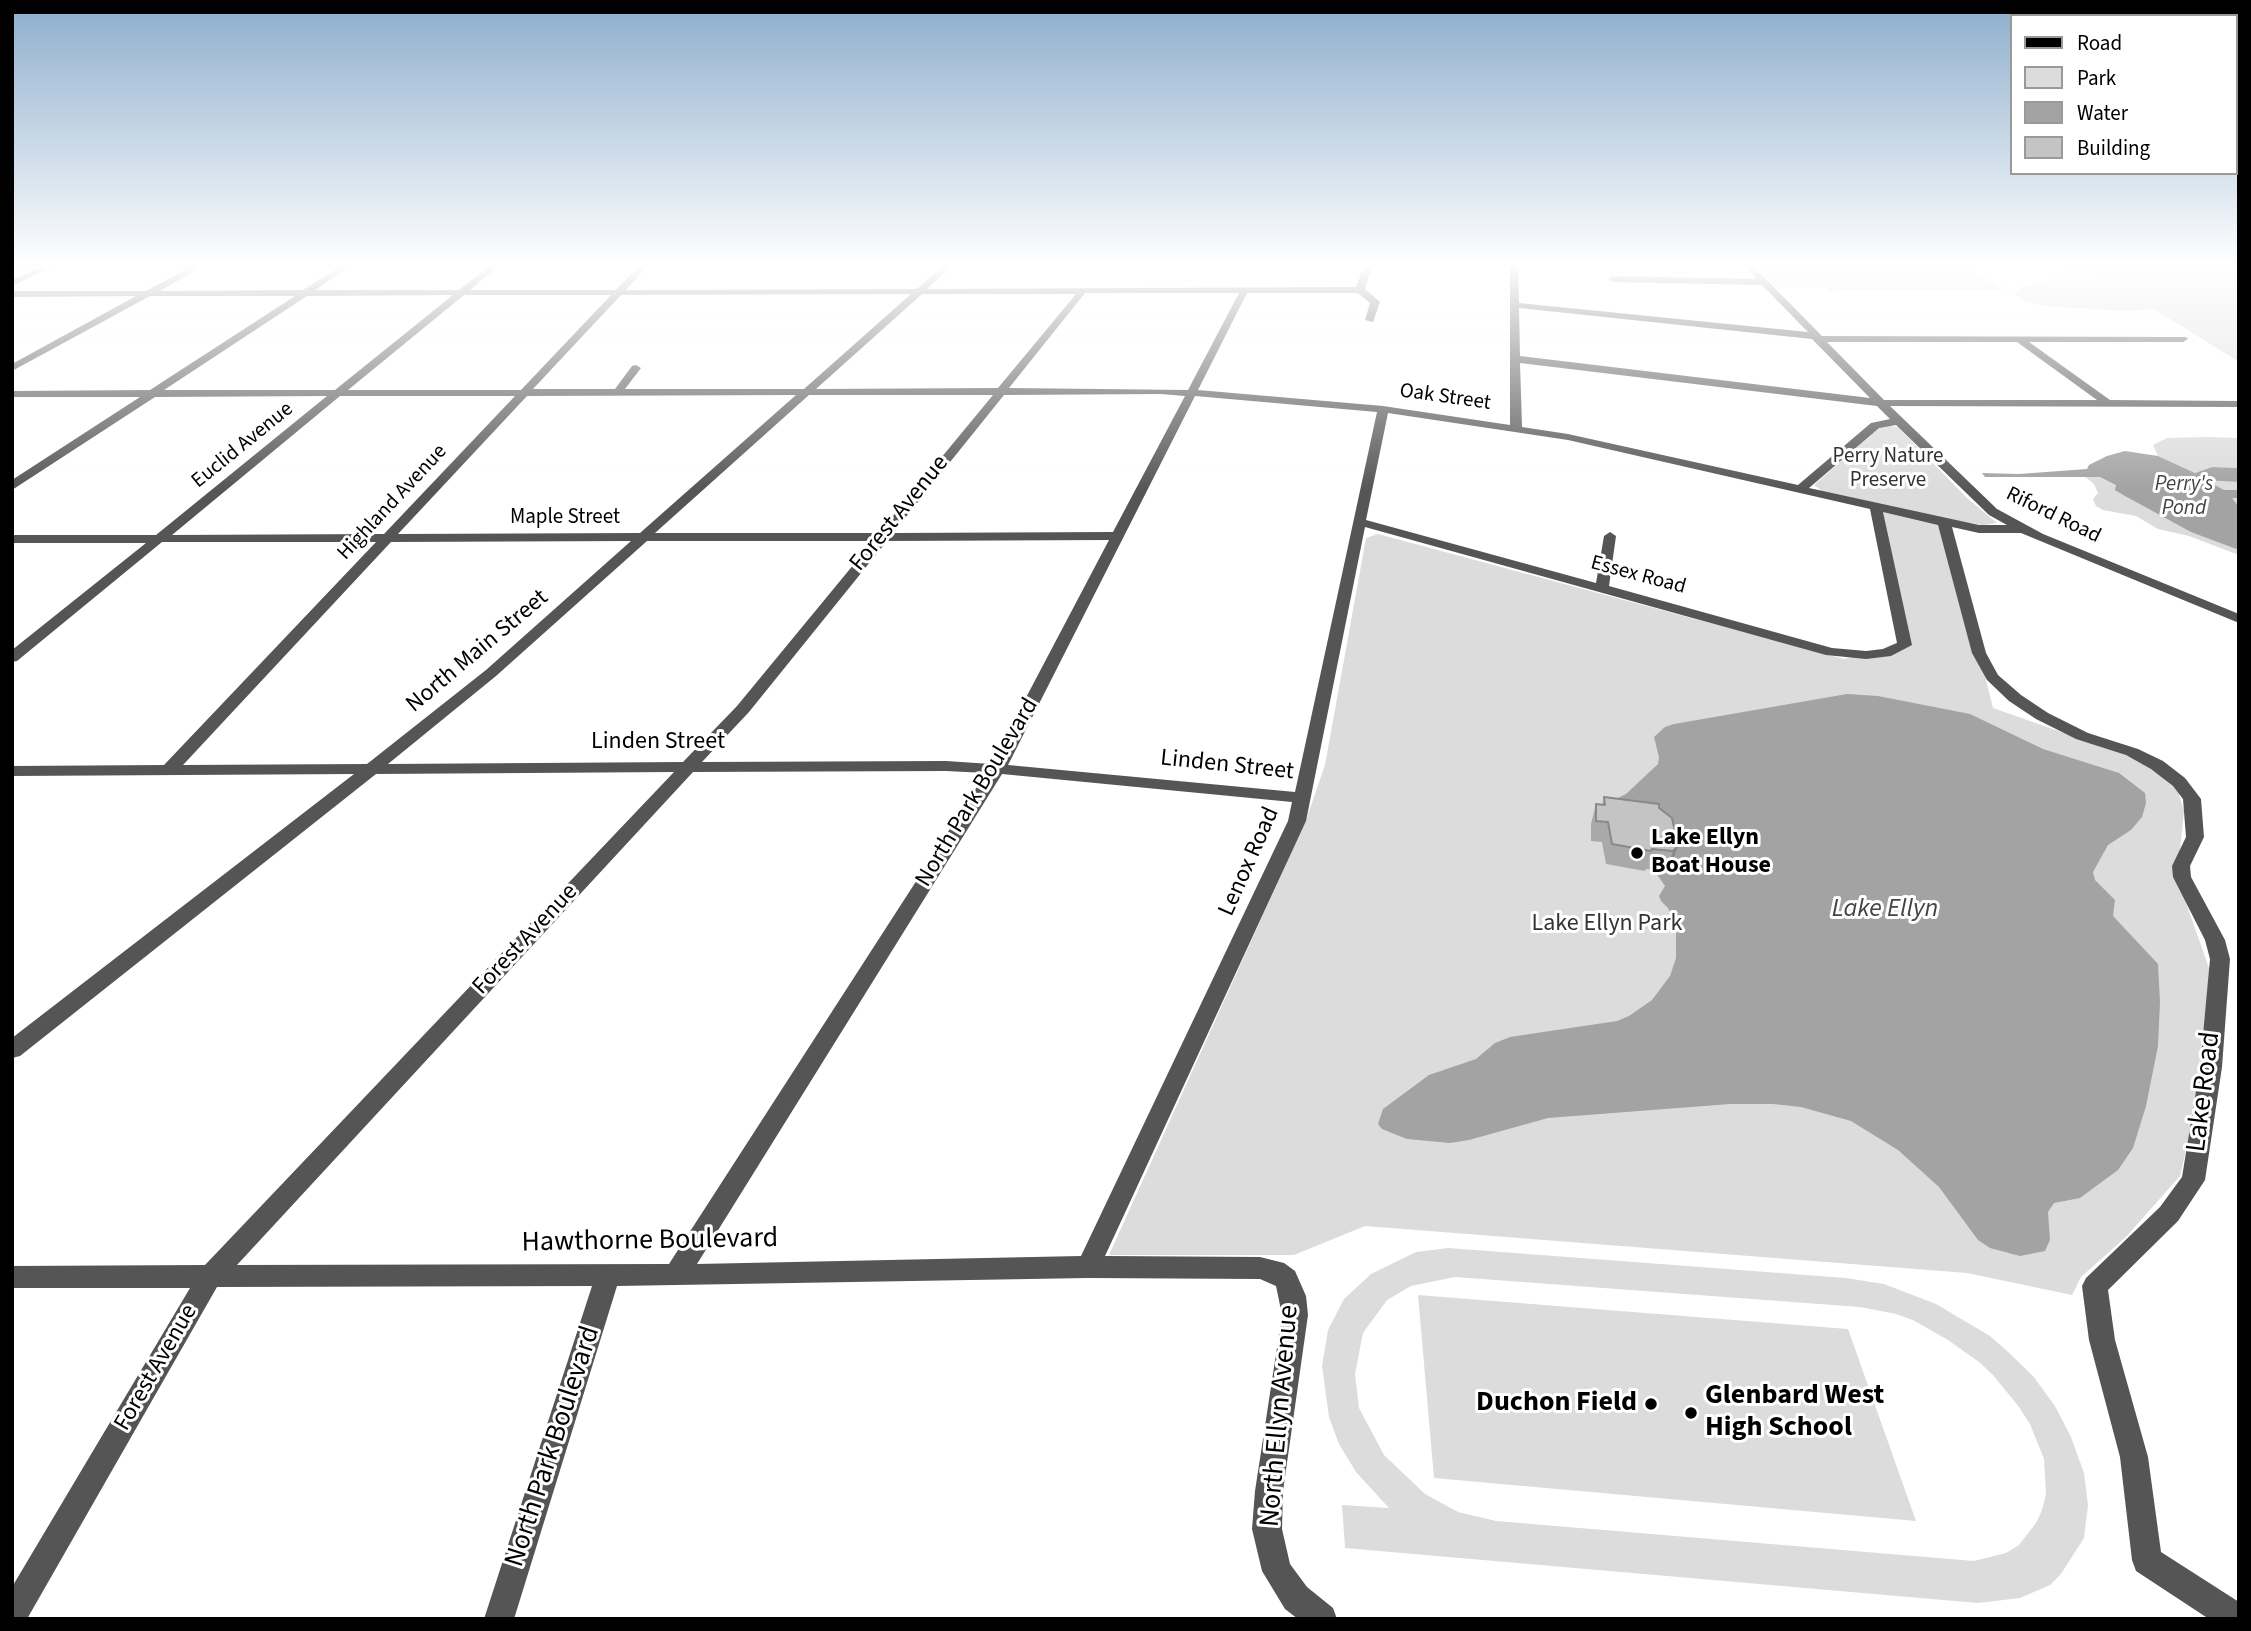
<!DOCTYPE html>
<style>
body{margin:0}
#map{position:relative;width:2251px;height:1631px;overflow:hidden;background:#fff;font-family:"Source Sans 3",sans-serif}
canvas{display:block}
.frame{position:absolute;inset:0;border:14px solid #000;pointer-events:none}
.legend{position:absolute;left:2010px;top:14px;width:228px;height:161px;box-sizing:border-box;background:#fff;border:2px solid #999;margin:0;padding:9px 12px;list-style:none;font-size:21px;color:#000}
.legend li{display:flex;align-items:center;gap:14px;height:35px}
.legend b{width:35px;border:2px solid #999}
</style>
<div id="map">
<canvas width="2251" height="1631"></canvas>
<div class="frame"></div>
<ul class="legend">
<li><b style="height:9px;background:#000"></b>Road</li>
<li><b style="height:19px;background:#dcdcdc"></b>Park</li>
<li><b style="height:19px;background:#a3a3a3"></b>Water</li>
<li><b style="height:19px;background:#c4c4c4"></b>Building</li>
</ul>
</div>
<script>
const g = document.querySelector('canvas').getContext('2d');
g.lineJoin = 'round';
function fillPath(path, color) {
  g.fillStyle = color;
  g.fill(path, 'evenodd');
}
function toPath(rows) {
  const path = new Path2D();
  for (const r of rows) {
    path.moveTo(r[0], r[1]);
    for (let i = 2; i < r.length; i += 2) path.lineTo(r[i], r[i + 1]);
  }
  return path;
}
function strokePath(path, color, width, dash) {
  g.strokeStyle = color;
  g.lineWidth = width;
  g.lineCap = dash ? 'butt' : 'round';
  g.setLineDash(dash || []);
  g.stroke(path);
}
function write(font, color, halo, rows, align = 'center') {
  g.font = font + ' "Source Sans 3",sans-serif';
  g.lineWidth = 6;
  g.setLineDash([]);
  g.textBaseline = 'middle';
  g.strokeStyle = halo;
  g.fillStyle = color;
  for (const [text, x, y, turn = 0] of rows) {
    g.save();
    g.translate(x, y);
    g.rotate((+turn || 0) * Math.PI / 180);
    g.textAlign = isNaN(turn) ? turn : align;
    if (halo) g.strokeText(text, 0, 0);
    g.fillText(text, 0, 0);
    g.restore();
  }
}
const green = toPath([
 [1752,263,1957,263,2003,289,1829,291,1824,287,1776,287],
 [2068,263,2239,263,2239,362,2154,309,2123,311,2045,306,2022,300,2014,294,2025,286,2058,278,2096,279],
 [1882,425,1898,427,1967,498,1997,523,1983,525,1946,520,1993,708,2124,754,2148,765,2178,791,2184,811,2178,870,2184,897,2210,971,2193,1120,2180,1176,2126,1237,2081,1277,2072,1295,1967,1273,1365,1226,1294,1255,1109,1255,1306,820,1325,765,1366,538,1378,534,1844,659,1878,651,1898,642,1871,508,1823,492,1814,485],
 [2205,437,2239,438,2239,468,2212,467,2195,473,2158,456,2153,445,2167,438],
 [2083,475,2239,478,2239,555,2189,536,2158,529,2136,516,2103,510,2096,506,2093,499,2098,493,2094,484],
 [1448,1248,1846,1278,1884,1284,1936,1304,1990,1336,2007,1351,2033,1376,2055,1406,2071,1437,2084,1473,2088,1505,2084,1538,2061,1574,2050,1585,2020,1598,1978,1603,1345,1548,1342,1505,1389,1508,1356,1472,1339,1444,1329,1417,1322,1366,1328,1330,1344,1299,1371,1274,1416,1252],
 [1455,1277,1860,1307,1896,1314,1913,1320,1948,1340,1979,1362,1993,1375,2019,1407,2030,1424,2044,1459,2046,1494,2042,1510,2036,1523,2019,1545,2006,1553,1974,1561,1496,1521,1458,1512,1425,1494,1384,1455,1359,1408,1355,1374,1363,1333,1387,1300,1411,1286],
 [1418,1295,1848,1329,1916,1521,1434,1478]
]);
const water = toPath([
 [2125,451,2158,456,2195,473,2212,467,2239,468,2239,482,2205,480,2224,490,2239,490,2239,498,2232,498,2239,507,2239,550,2191,532,2125,496,2115,490,2116,485,2100,477,1985,477,1982,473,2019,474,2087,469,2089,465,2107,456],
 [1847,694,1878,696,1970,714,2043,749,2119,773,2145,793,2146,803,2142,817,2131,830,2108,845,2093,872,2095,880,2115,900,2113,916,2158,964,2160,1002,2158,1046,2146,1106,2133,1148,2118,1170,2080,1198,2054,1203,2048,1212,2050,1240,2045,1251,2020,1256,1990,1248,1978,1240,1939,1187,1898,1150,1851,1121,1801,1107,1773,1104,1730,1104,1548,1118,1469,1140,1450,1143,1407,1139,1382,1129,1378,1124,1383,1109,1429,1075,1476,1059,1495,1043,1510,1037,1617,1021,1629,1016,1652,1000,1670,976,1676,958,1676,925,1668,908,1661,901,1659,896,1665,886,1654,870,1670,872,1675,867,1669,838,1612,801,1626,794,1658,764,1659,757,1654,737,1665,727,1674,724]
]);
const minor = toPath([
 [50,263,60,263,12,286,12,280,50,263],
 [198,263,208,263,160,291,303,290,346,263,355,263,315,290,459,290,493,263,502,263,470,290,616,290,642,263,650,263,626,290,917,289,946,263,955,263,927,289,1356,287,1364,266,1368,263,1372,266,1365,289,1380,302,1373,322,1365,320,1370,303,1358,293,1247,293,1198,390,1383,406,1510,425,1510,263,1518,263,1519,303,1808,332,1762,285,1612,282,1608,279,1612,276,1757,279,1742,263,1750,263,1822,336,2186,337,2188,339,2183,342,2029,342,2110,400,2239,401,2239,407,1890,406,1997,509,2043,534,2239,614,2239,623,2021,533,1979,533,1952,527,1986,653,1998,675,2021,695,2048,713,2088,733,2138,749,2163,761,2185,778,2201,799,2204,837,2190,866,2191,877,2225,940,2230,959,2222,1067,2205,1180,2178,1221,2108,1290,2115,1340,2148,1457,2161,1552,2239,1602,2239,1619,2209,1619,2136,1571,2132,1560,2120,1457,2089,1340,2082,1286,2086,1278,2160,1207,2182,1177,2200,1067,2210,959,2205,940,2173,877,2172,866,2186,837,2183,799,2173,786,2151,769,2126,755,2076,739,2036,719,2009,701,1987,680,1972,653,1938,525,1883,512,1912,645,1891,656,1866,659,1826,655,1365,527,1306,821,1105,1256,1260,1257,1284,1263,1295,1271,1306,1296,1308,1315,1283,1491,1282,1529,1290,1564,1307,1587,1333,1608,1337,1619,1298,1619,1285,1609,1262,1571,1252,1529,1255,1491,1282,1315,1276,1286,1260,1279,1088,1278,617,1286,514,1619,484,1619,592,1286,217,1287,27,1619,12,1619,12,1587,190,1288,12,1288,12,1266,205,1265,674,772,376,774,20,1056,12,1058,12,1038,354,774,12,776,12,766,164,765,376,542,162,542,17,661,12,662,12,650,146,543,12,543,12,535,156,535,327,396,155,397,12,490,12,480,140,397,12,397,12,391,150,390,295,296,150,296,12,371,12,364,136,296,12,297,12,291,146,291,198,263],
 [1085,293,1239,293,1188,390,1009,388,1085,293],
 [911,294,804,389,625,389,641,368,636,365,632,366,615,389,533,389,621,295,911,294],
 [922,294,1076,294,998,388,816,389,922,294],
 [453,295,335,390,164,390,307,296,453,295],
 [464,295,611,295,521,390,348,390,464,295],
 [1519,308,1812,339,1870,398,1520,356,1519,308],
 [1827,342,2017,342,2097,400,1884,400,1827,342],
 [1520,363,1877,406,1890,419,1871,423,1798,485,1568,434,1522,427,1520,363],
 [1161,394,1185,396,1113,532,893,533,1004,395,1161,394],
 [796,395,640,533,398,534,527,396,796,395],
 [809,395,993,395,879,533,655,533,809,395],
 [340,396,515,396,384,534,172,535,340,396],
 [1195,396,1377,412,1295,792,1008,765,1195,396],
 [1388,413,1568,440,1870,509,1897,643,1883,649,1866,651,1832,648,1609,586,1616,536,1610,532,1604,536,1596,583,1366,520,1388,413],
 [1896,425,1989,515,2007,525,1979,525,1809,488,1879,428,1896,425],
 [1109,540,991,764,946,761,702,762,749,712,887,541,1109,540],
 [631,541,486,670,367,764,183,765,391,542,631,541],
 [647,541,873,541,737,706,683,762,388,764,496,676,647,541],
 [946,771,986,773,669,1264,237,1265,693,772,946,771],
 [1002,774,1292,802,1288,821,1081,1256,697,1264,1002,774],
 [2059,263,2069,263,2072,265,2068,268,2059,263]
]);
const major = toPath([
 [12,263,44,263,40,266,12,266,12,263]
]);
const wall = toPath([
 [1604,797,1659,808,1678,846,1671,866,1667,871,1646,869,1645,871,1606,864,1602,842,1591,841,1591,824,1596,804,1602,805]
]);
const shadedWall = toPath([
 [1678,846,1671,866,1667,871,1673,851]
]);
const building = toPath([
 [1604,797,1659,804,1659,808,1672,818,1678,846,1673,851,1652,849,1651,851,1612,844,1608,822,1596,821,1596,804,1605,805,1604,797]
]);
const markers = [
 [1637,853,7,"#000"],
 [1651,1404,7,"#000"],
 [1691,1413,7,"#000"]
];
const farStreetnames = [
 ["Oak Street",1445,398,8],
 ["Euclid Avenue",243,446,-39],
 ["Highland Avenue",393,503,-47],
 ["Riford Road",2053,516,26],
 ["Maple Street",565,518],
 ["Essex Road",1638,576,15]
];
const farParknames = [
 ["Perry Nature",1888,457],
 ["Preserve",1888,481]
];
const farWaternames = [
 ["Perry's",2184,485],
 ["Pond",2184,509]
];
const streetNames = [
 ["Forest Avenue",900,514,-51],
 ["North Main Street",478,652,-40],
 ["Linden Street",658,743],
 ["Linden Street",1227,766,6],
 ["North Park Boulevard",978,793,-59],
 ["Lenox Road",1250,862,-66],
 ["Forest Avenue",526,940,-47],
 ["Forest Avenue",157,1368,-60]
];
const poiNames = [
 ["Lake Ellyn",1651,839],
 ["Boat House",1651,867]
];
const parkNames = [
 ["Lake Ellyn Park",1607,925]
];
const waterNames = [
 ["Lake Ellyn",1885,910]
];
const nearStreetnames = [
 ["Lake Road",2205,1092,-83],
 ["Hawthorne Boulevard",650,1242,-1],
 ["North Ellyn Avenue",1281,1416,-85],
 ["North Park Boulevard",554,1447,-72]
];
const nearPoinames = [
 ["Glenbard West",1705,1397],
 ["High School",1705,1429],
 ["Duchon Field",1637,1404,"right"]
];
fillPath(green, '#dcdcdc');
fillPath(water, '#a3a3a3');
strokePath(major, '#dbdbdb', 3);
fillPath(minor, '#555');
fillPath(major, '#000');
fillPath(wall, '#a9a9a9');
fillPath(shadedWall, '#898989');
fillPath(building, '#c4c4c4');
strokePath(building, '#898989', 2);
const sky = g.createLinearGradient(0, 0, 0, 491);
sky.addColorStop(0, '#8cadcc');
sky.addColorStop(0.54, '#fff');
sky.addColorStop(1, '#ffffff00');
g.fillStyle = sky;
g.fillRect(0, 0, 2251, 491);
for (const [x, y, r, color] of markers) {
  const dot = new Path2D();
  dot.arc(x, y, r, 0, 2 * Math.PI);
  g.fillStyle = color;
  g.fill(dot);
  strokePath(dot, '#fff', 2.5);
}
write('21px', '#000', '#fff', farStreetnames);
write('21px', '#333', '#fff', farParknames);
write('italic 21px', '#444', '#fff', farWaternames);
write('24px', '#000', '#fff', streetNames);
write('bold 24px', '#000', '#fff', poiNames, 'left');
write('24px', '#333', '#fff', parkNames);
write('italic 26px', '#444', '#fff', waterNames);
write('28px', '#000', '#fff', nearStreetnames);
write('bold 28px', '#000', '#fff', nearPoinames, 'left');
</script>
